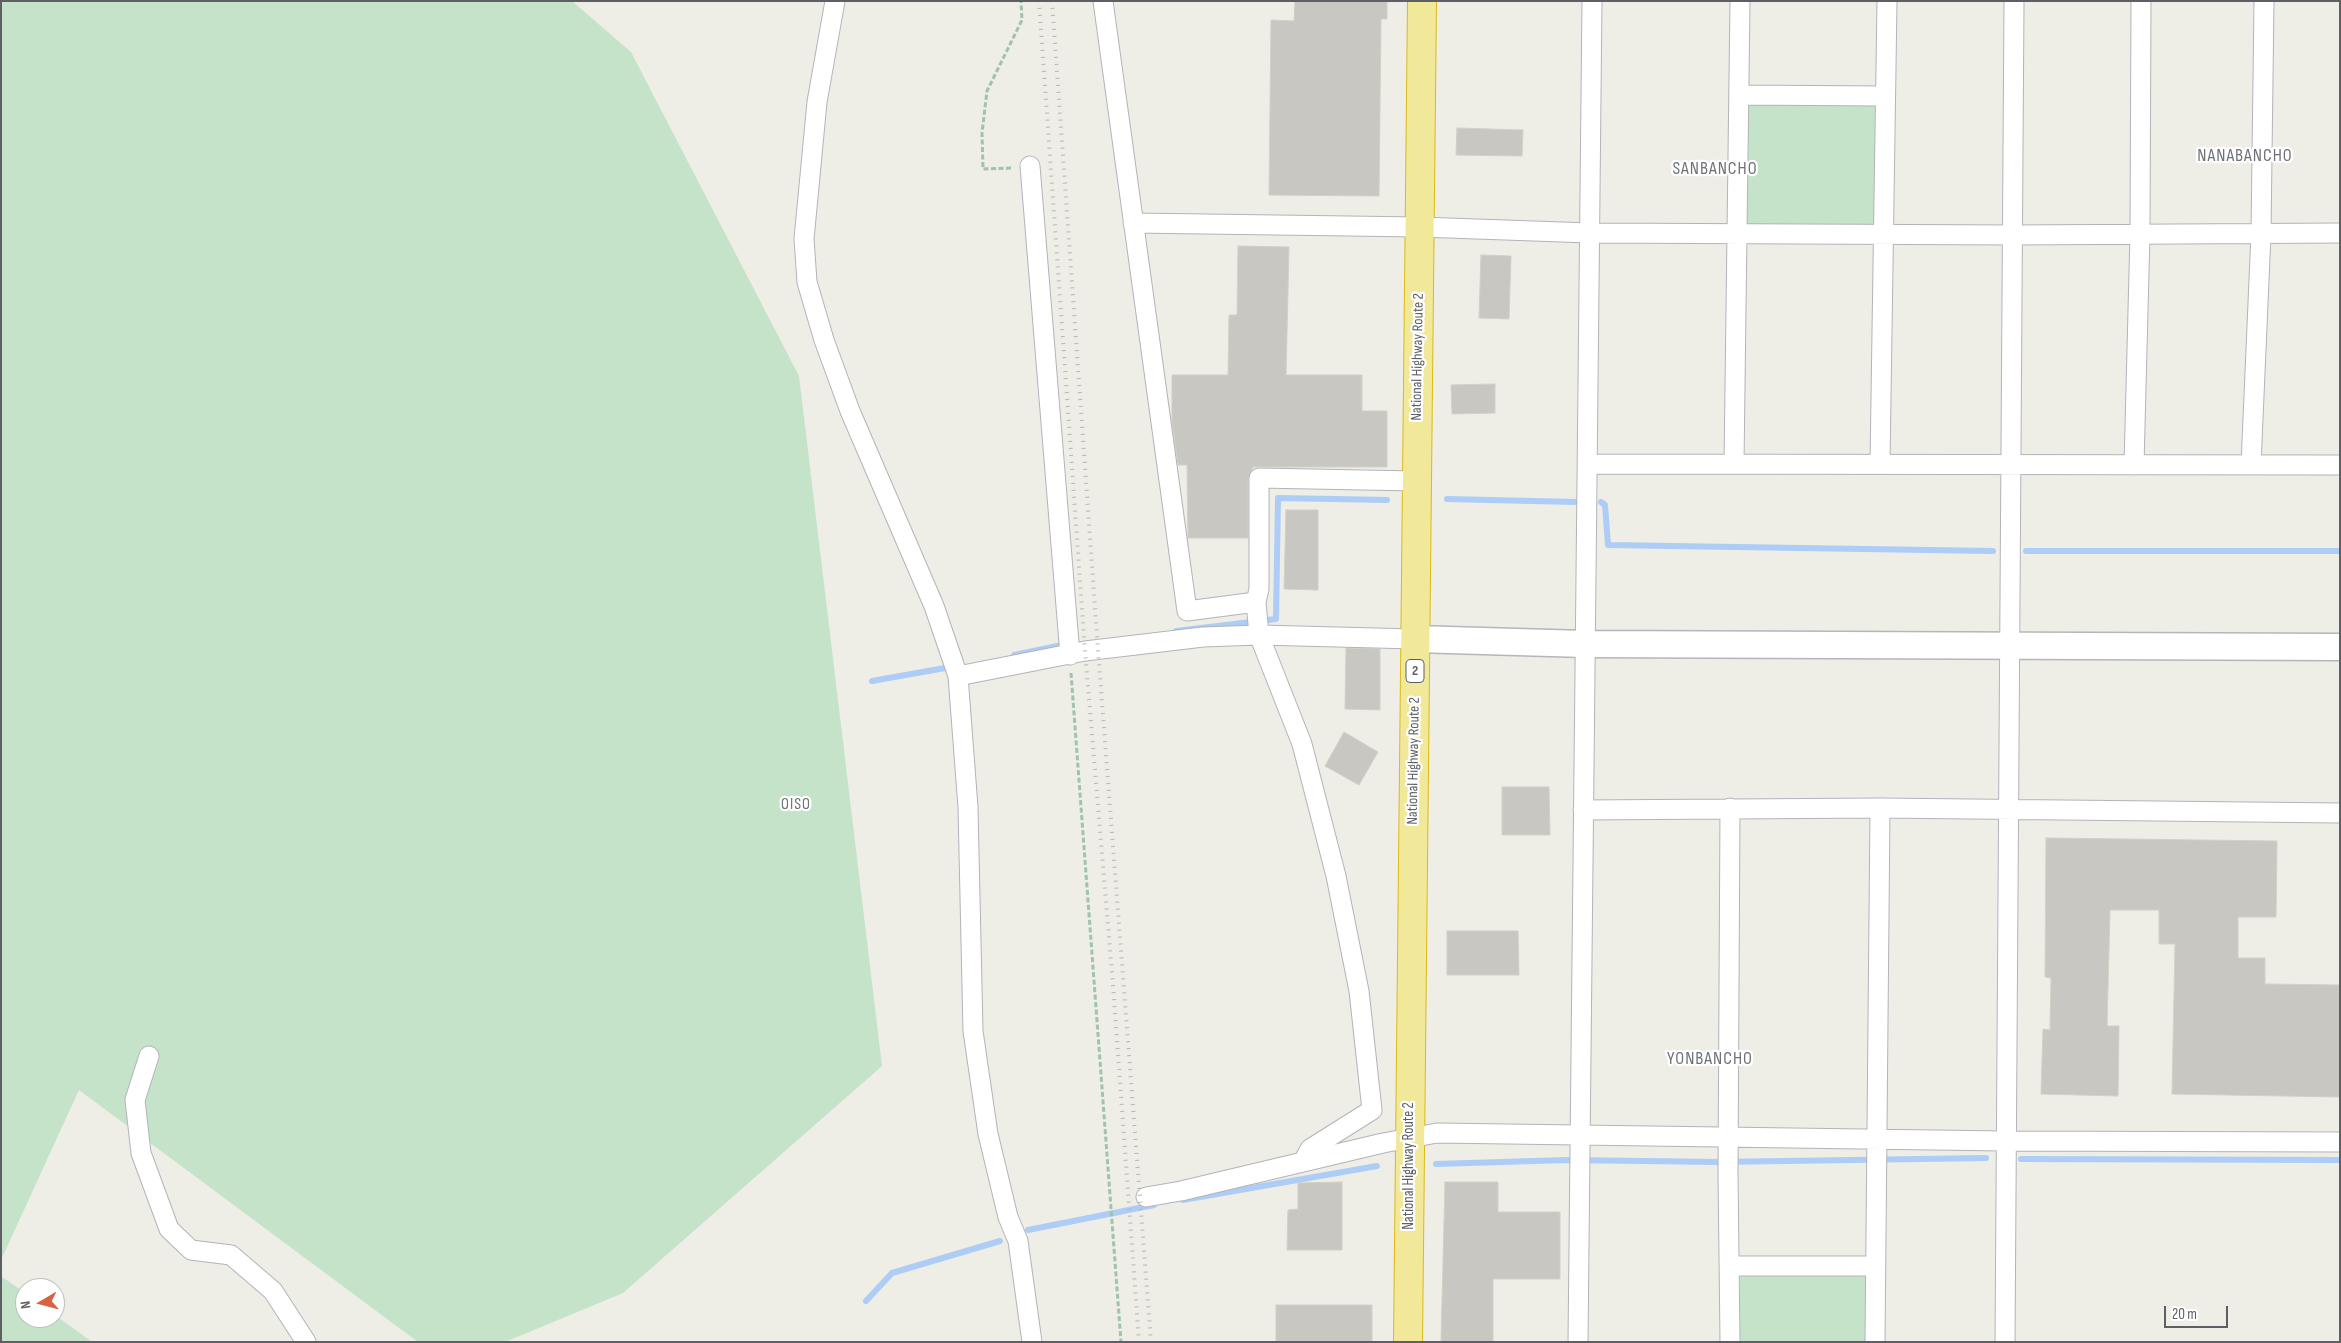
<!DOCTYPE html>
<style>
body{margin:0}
#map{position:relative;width:2341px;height:1343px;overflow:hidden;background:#eeede6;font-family:"Sofia Sans Condensed",sans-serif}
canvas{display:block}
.frame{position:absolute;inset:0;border:2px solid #5d5f64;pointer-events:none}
.north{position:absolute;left:15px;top:1278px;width:50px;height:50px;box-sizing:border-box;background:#fff;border:1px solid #bebfc1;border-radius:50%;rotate:262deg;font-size:14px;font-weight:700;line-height:20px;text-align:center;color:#5d5f64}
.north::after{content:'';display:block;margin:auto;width:18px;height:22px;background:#d76342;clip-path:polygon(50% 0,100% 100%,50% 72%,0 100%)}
.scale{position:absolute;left:2164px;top:1306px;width:64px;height:22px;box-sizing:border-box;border:2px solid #5d5f64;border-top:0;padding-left:6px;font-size:15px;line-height:18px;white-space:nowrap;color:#5d5f64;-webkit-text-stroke:4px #fff;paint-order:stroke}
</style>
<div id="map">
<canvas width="2341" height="1343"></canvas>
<div class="frame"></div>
<div class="north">N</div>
<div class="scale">20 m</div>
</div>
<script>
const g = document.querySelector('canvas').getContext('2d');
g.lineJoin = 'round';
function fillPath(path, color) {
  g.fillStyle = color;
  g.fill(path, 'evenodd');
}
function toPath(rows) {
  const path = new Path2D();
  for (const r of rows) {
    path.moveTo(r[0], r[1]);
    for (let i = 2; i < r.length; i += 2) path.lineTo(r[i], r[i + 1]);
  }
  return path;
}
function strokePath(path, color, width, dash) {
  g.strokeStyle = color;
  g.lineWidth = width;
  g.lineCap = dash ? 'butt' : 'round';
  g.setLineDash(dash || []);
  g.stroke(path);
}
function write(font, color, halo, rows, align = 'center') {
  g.font = font + ' "Sofia Sans Condensed",sans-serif';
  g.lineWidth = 4.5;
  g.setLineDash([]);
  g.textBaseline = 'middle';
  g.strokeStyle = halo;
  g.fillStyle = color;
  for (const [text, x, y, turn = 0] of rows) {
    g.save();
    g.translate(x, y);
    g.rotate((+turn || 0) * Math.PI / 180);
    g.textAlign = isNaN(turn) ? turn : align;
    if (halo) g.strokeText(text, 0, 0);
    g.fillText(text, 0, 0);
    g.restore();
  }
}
const green = toPath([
 [1,1,572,1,631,52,799,376,882,1066,623,1293,505,1342,418,1342,79,1090,1,1260],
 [1739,95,1885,96,1883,233,1737,232],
 [1865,1273,1870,1283,1869,1342,1740,1342,1740,1274],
 [1,1276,25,1293,25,1318,55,1318,55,1315,92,1342,1,1342]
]);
const stream = toPath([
 [1447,499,1576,502],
 [1601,502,1605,505,1608,545,1993,551],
 [2026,551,2340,551],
 [1176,631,1276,619,1278,498,1387,500],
 [1014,655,1067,644],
 [872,681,945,668],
 [2021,1159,2340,1160],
 [1436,1164,1568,1160,1718,1162,1986,1158],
 [1183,1200,1377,1166],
 [1028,1230,1154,1205],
 [866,1301,892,1273,1000,1241]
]);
const building = toPath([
 [1295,1,1387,1,1387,19,1381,19,1379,196,1269,195,1271,20,1294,21,1295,1],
 [1457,128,1523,130,1522,156,1456,155,1457,128],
 [1238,246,1289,247,1286,375,1362,375,1362,411,1387,411,1387,467,1253,467,1248,478,1248,538,1188,538,1187,465,1178,465,1172,421,1172,375,1228,375,1229,315,1237,315,1238,246],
 [1481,255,1511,256,1509,319,1479,318,1481,255],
 [1495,384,1495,413,1452,414,1451,385,1495,384],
 [1286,510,1318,510,1318,590,1284,589,1286,510],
 [1346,648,1380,649,1380,710,1345,709,1346,648],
 [1344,732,1378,752,1359,785,1325,766,1344,732],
 [1502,787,1549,787,1550,835,1502,835,1502,787],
 [2046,838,2277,841,2276,917,2238,917,2238,958,2265,958,2265,984,2340,985,2340,1097,2172,1094,2175,944,2159,944,2159,910,2110,910,2107,1026,2119,1026,2118,1096,2041,1094,2043,1029,2050,1030,2051,978,2045,977,2046,838],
 [1447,931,1518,931,1519,975,1447,975,1447,931],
 [1342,1182,1342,1250,1287,1250,1288,1210,1298,1209,1298,1183,1342,1182],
 [1445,1182,1498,1182,1498,1212,1560,1212,1560,1279,1493,1279,1493,1342,1441,1342,1445,1182],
 [1276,1305,1372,1305,1372,1342,1276,1342,1276,1305]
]);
const path = toPath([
 [1011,168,983,169,982,133,987,91,1022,20,1021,1],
 [1071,673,1121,1342]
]);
const street = toPath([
 [835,1,817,102,804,239,807,282,824,340,850,411,934,606,958,676,968,807,973,1031,988,1134,1008,1217,1018,1241,1032,1342],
 [1103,1,1187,611,1256,602],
 [1739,95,1885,96],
 [1030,166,1070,655],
 [1133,223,1420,227,1590,233,2014,235,2340,233],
 [1588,464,2340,465],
 [1734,464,1740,1],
 [1880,464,1887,1],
 [2134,465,2140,234,2141,1],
 [2251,465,2261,234,2264,1],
 [958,676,1085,651,1203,637,1259,635,1415,639],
 [1730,808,1728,1173,1730,1342],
 [1583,810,1880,808,2340,813],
 [149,1056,135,1100,141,1153,169,1229,191,1250,231,1255,273,1291,306,1342],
 [1304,1160,1310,1149,1372,1110,1359,991,1336,876,1302,744,1259,635,1256,602,1259,589,1259,478,1416,481],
 [1146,1197,1181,1191,1383,1143,1437,1133,2005,1141,2340,1142],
 [1731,1266,1875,1266],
 [1578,1342,1592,1],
 [1875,1342,1880,808],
 [2005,1342,2014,1]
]);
const secondary = toPath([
 [1415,639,1585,644,2340,647]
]);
const highway = toPath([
 [1408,1342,1422,1]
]);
const rail = toPath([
 [1039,1,1085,651,1113,985,1139,1342],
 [1052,1,1098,650,1151,1342]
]);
const shields = [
 [1415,671,18]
];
const shieldNames = [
 ["2",1415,671]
];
const streetNames = [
 ["National Highway Route 2",1418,357,-89],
 ["National Highway Route 2",1414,761,-89],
 ["National Highway Route 2",1409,1166,-90]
];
const neighbourhoodNames = [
 ["OISO",796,805]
];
const quarterNames = [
 ["NANABANCHO",2245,156],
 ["SANBANCHO",1715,169],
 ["YONBANCHO",1710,1059]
];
fillPath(green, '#c5e3c9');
strokePath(stream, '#adccf6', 6);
fillPath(building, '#c9c7c2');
strokePath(building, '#d2d0c4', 1);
strokePath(street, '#b3b4b9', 21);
strokePath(secondary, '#b4b6bb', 29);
strokePath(highway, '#dbba18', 30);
strokePath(path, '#9ec3ae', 3, [5, 2.5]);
strokePath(street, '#fff', 19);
strokePath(secondary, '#fff', 26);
strokePath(highway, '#f2e899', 28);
strokePath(rail, '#b5b6b6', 4, [1, 6]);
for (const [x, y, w] of shields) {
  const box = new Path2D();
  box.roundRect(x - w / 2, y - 11.5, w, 23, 4);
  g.fillStyle = '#fff';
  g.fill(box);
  strokePath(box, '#5d5f64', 1);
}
write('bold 14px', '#5d5f64', null, shieldNames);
write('15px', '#5d5f64', '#fff', streetNames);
g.letterSpacing = '1px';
write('16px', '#6e7176', '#fff', neighbourhoodNames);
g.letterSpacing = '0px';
g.letterSpacing = '1px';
write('18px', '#6e7176', '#fff', quarterNames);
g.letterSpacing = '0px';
</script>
